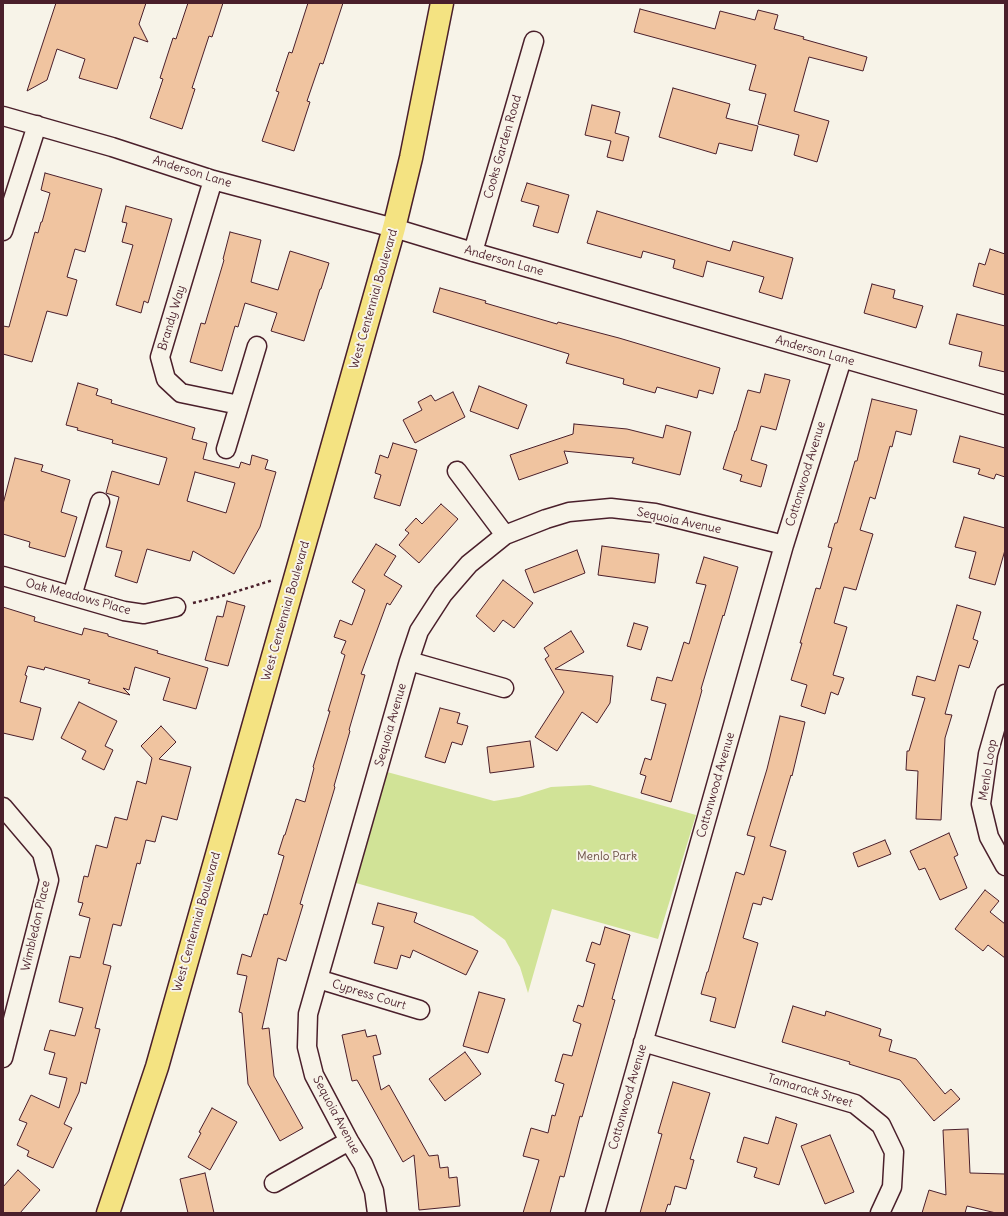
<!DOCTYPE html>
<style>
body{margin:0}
#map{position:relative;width:1008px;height:1216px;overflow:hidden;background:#f7f3e8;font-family:Delius,sans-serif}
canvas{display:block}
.frame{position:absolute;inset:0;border:4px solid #4a1f2b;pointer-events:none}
</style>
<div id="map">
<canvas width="1008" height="1216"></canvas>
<div class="frame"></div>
</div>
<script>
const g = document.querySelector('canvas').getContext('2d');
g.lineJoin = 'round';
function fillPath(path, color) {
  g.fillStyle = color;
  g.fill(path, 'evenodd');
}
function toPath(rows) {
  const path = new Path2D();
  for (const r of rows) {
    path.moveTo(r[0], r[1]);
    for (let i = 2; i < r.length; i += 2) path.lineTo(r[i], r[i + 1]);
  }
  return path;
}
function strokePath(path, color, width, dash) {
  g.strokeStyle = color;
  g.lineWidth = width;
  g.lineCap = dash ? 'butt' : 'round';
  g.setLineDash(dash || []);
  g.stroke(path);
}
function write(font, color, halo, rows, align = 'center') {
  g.font = font + ' Delius,sans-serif';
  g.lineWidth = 4;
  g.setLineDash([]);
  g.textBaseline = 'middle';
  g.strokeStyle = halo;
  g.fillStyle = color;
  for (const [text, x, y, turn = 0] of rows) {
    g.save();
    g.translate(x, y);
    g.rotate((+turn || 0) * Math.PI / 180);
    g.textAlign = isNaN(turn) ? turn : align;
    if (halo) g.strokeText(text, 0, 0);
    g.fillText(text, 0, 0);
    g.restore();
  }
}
const green = toPath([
 [387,772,494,801,519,797,551,787,590,785,696,815,658,939,552,909,528,993,520,967,505,940,473,916,356,883]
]);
const building = toPath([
 [56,3,146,3,139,24,148,42,134,37,117,89,79,78,85,59,57,49,47,80,27,91,56,3],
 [188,3,223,3,212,37,209,36,192,88,195,89,182,129,150,118,163,79,160,78,173,38,176,39,188,3],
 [308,3,343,3,323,64,320,63,307,101,310,102,294,151,262,141,279,92,276,91,289,52,292,53,308,3],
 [640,9,715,29,720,11,755,20,758,10,778,15,774,29,804,37,803,39,867,57,863,71,809,57,794,111,829,121,817,162,794,155,799,135,758,124,766,94,749,90,756,65,634,32,640,9],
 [673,88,730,104,726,118,758,126,752,151,719,143,716,154,659,137,673,88],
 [592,105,620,112,615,133,629,137,623,161,607,157,611,141,585,135,592,105],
 [45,173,102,189,85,252,75,249,67,277,77,280,67,316,47,311,32,362,3,354,3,326,9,327,35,232,38,233,41,222,42,222,50,193,41,190,45,173],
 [527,183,569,195,558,233,533,226,539,206,521,201,527,183],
 [126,206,172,219,148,303,144,301,141,313,116,305,133,245,122,242,127,223,122,222,126,206],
 [597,211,730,251,733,241,793,258,782,299,759,292,764,277,707,261,703,277,673,268,675,260,643,251,641,258,587,243,597,211],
 [230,232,261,240,251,282,278,290,290,251,329,263,321,289,320,289,304,341,271,331,277,313,245,303,238,327,235,326,222,371,190,362,201,323,205,324,224,260,223,259,230,232],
 [990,249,1005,254,1005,295,973,286,979,263,985,265,990,249],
 [872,284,895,290,893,298,923,306,916,328,864,313,872,284],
 [440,288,486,301,485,303,557,324,558,322,619,338,720,368,713,394,699,390,697,398,657,387,655,393,623,384,624,379,566,363,569,354,433,312,440,288],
 [957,314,1005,326,1005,372,979,366,982,352,949,344,957,314],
 [765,374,790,380,776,430,761,426,751,460,767,465,761,487,740,481,742,475,723,469,735,431,736,431,748,390,760,393,765,374],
 [78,383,98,389,96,395,112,400,111,403,195,428,192,439,207,443,203,459,239,468,241,462,250,465,252,455,268,460,265,469,276,472,260,527,234,574,193,551,190,561,147,549,137,583,115,576,122,551,106,547,119,497,106,493,112,471,159,485,167,458,112,443,113,440,77,430,78,428,66,425,78,383],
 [195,472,235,483,226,513,187,501,195,472],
 [479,386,527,405,518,429,470,411,479,386],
 [453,392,465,417,415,443,403,420,422,410,418,402,431,395,435,401,453,392],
 [872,399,917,410,911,435,896,431,892,447,890,446,875,499,870,497,860,530,873,534,856,590,844,587,834,623,847,627,833,675,844,678,838,695,831,692,825,714,801,706,807,685,791,680,802,643,800,643,816,588,820,589,832,548,828,547,835,523,837,523,855,461,857,461,872,399],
 [574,424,627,429,663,438,666,425,691,432,680,475,632,463,634,458,564,451,568,463,519,480,510,455,573,434,574,424],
 [960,436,1005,448,1005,477,996,474,994,479,978,474,980,469,953,462,960,436],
 [393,443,417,450,400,506,374,498,381,475,375,473,380,455,388,458,393,443],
 [15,458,43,465,41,471,70,480,61,512,77,517,65,557,29,547,30,542,3,534,3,504,15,458],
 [441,504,458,519,419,563,399,545,409,533,405,530,416,518,422,524,441,504],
 [964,517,1005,528,1005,550,995,585,969,578,976,552,955,547,964,517],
 [376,544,396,556,384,575,402,586,390,605,387,603,361,674,365,675,349,730,350,731,334,786,335,787,300,904,303,905,286,961,278,958,262,1029,269,1028,274,1076,303,1128,280,1141,248,1084,242,1013,239,1012,247,976,237,974,242,954,251,957,264,914,267,915,284,856,278,854,284,835,285,835,296,799,305,802,314,768,313,767,330,711,328,711,345,655,341,653,346,641,334,637,340,620,352,625,365,590,352,582,376,544],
 [602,546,659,554,655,583,598,575,602,546],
 [577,550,585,573,534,593,525,570,577,550],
 [704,557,738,567,724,616,723,615,701,689,702,690,671,802,641,793,646,776,640,774,645,758,651,760,666,704,651,700,657,677,672,681,684,642,689,644,706,585,696,583,704,557],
 [503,580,533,603,514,628,503,620,494,632,476,616,503,580],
 [227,601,245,606,228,666,205,660,217,616,223,617,227,601],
 [957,605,981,612,973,639,978,641,969,668,959,665,945,714,952,715,945,738,941,820,916,819,918,771,906,770,907,751,909,751,925,698,912,695,917,676,935,681,957,605],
 [3,607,35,617,34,621,82,635,84,628,108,634,108,636,158,651,157,653,208,668,196,709,163,700,170,678,135,667,129,690,123,688,130,695,88,683,90,680,45,667,44,670,28,666,25,675,27,676,20,702,41,708,33,740,3,733,3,607],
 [634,623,648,627,641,650,627,646,634,623],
 [571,631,584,652,555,669,613,676,610,703,597,723,582,712,557,751,535,737,564,692,545,659,549,656,544,648,571,631],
 [79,702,117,721,105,746,113,750,104,770,82,759,86,751,61,738,79,702],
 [440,708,460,713,457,723,468,726,462,745,452,742,445,763,425,757,440,708],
 [780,716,805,722,792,776,791,775,770,846,786,851,772,900,763,897,761,905,753,903,743,938,758,943,735,1028,710,1021,716,998,701,994,707,972,708,972,736,872,744,875,755,837,747,835,767,769,780,716],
 [161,726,176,742,159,759,191,767,177,820,162,816,155,842,146,840,140,864,137,863,121,926,113,924,103,964,111,966,95,1028,100,1029,86,1084,81,1082,79,1092,64,1124,72,1128,53,1168,27,1156,29,1151,17,1145,27,1123,19,1120,31,1095,59,1108,67,1078,49,1074,55,1053,44,1050,50,1030,75,1036,83,1008,59,1002,70,956,80,958,90,918,79,915,83,903,78,902,84,876,88,877,96,845,107,848,115,817,127,820,137,781,146,784,152,758,141,746,161,726],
 [530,741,534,767,490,773,487,747,530,741],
 [949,833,958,855,954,857,967,888,940,900,925,868,919,870,910,851,949,833],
 [885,840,891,854,858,867,853,853,885,840],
 [985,890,999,901,990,912,1005,924,1005,958,988,945,983,951,955,929,985,890],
 [378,903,417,913,414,922,478,951,466,975,413,950,410,958,401,955,397,969,374,963,384,927,372,924,378,903],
 [605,927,630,935,612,999,615,1000,582,1117,580,1116,564,1177,560,1176,550,1213,523,1213,539,1160,523,1156,531,1128,548,1133,552,1115,555,1116,564,1084,555,1081,563,1054,572,1056,581,1024,573,1021,578,1005,583,1007,595,964,586,961,592,942,600,945,605,927],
 [479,992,505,999,488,1053,463,1046,479,992],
 [793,1006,825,1016,826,1011,881,1029,879,1036,892,1040,889,1051,916,1059,945,1094,951,1089,960,1099,934,1121,900,1080,849,1064,850,1062,782,1042,793,1006],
 [365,1030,367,1037,376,1035,381,1054,373,1056,381,1090,389,1085,429,1156,438,1155,440,1168,448,1167,449,1178,457,1177,460,1206,419,1210,414,1155,403,1162,357,1080,352,1081,342,1035,365,1030],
 [465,1052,481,1074,445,1101,429,1079,465,1052],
 [673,1082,710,1093,690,1159,694,1160,686,1189,675,1186,670,1205,668,1204,665,1213,640,1213,662,1134,658,1133,673,1082],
 [212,1108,237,1122,210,1170,188,1157,201,1133,199,1132,212,1108],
 [776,1117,797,1124,779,1185,754,1177,757,1168,737,1162,744,1137,768,1144,776,1117],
 [968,1129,970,1173,1005,1174,1005,1213,996,1213,967,1206,965,1213,922,1213,929,1190,946,1195,943,1130,968,1129],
 [830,1135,854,1192,825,1204,801,1146,830,1135],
 [18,1170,40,1190,20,1213,3,1213,3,1187,18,1170],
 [205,1173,214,1213,188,1213,180,1179,205,1173]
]);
const path = toPath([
 [193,603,222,596,273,580]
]);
const minor = toPath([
 [3,116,112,147,213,180,394,228,473,252,1005,405],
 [213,180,160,357,166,379,181,393,239,405],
 [3,231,37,125],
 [473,252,534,41],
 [226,449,257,346],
 [457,471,505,535],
 [3,576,124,611,144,614,176,607],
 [72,596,100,502],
 [409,661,504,688],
 [1005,694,988,754,981,804,989,837,1005,866],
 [3,807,42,853,49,880,3,1058],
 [318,979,420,1010],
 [643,1042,855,1104,881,1125,894,1152,892,1187,880,1213],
 [274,1183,349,1141],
 [377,1213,374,1191,363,1164,349,1141,314,1075,307,1047,308,1014,409,661,419,631,443,594,469,564,505,535,546,519,569,512,611,508,655,513,784,545],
 [595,1213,784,545,842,359]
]);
const major = toPath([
 [108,1213,157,1067,394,228,411,158,442,3]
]);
const streetNames = [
 ["Cooks Garden Road",503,147,-74],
 ["Anderson Lane",192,172,17],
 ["Anderson Lane",504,261,16],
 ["West Centennial Boulevard",374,299,-74],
 ["Brandy Way",172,318,-73],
 ["Anderson Lane",815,351,16],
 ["Cottonwood Avenue",806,474,-73],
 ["Sequoia Avenue",679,521,12],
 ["Oak Meadows Place",78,597,15],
 ["West Centennial Boulevard",286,611,-74],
 ["Sequoia Avenue",391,725,-74],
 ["Menlo Loop",988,770,-81],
 ["Cottonwood Avenue",716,785,-74],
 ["West Centennial Boulevard",197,922,-74],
 ["Wimbledon Place",36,926,-77],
 ["Cypress Court",369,995,17],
 ["Tamarack Street",810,1091,17],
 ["Cottonwood Avenue",628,1097,-74],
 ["Sequoia Avenue",336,1115,62]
];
const parkNames = [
 ["Menlo Park",607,857]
];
fillPath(green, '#d1e397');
fillPath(building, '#f0c4a0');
strokePath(building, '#4a1f2b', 1);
strokePath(minor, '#4a1f2b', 21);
strokePath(major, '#4a1f2b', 25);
strokePath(path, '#4a1f2b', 2.5, [3, 3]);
strokePath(minor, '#f7f3e8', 18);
strokePath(major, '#f4e382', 22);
write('12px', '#4a1f2b', '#f7f3e8', streetNames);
write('12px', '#6c5046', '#f7f3e8', parkNames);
</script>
